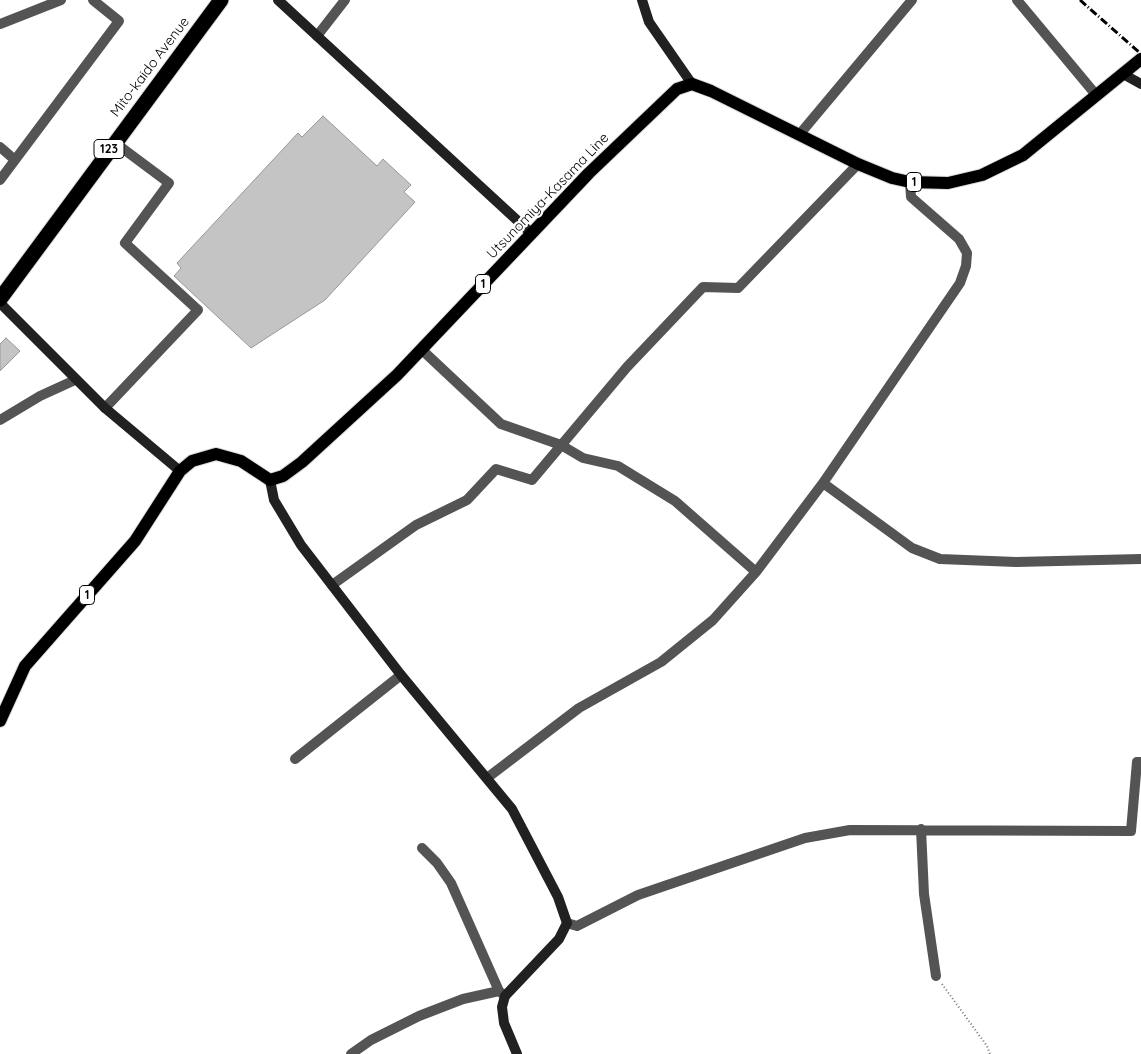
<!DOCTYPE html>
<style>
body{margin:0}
canvas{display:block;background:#fff}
</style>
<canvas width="1141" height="1054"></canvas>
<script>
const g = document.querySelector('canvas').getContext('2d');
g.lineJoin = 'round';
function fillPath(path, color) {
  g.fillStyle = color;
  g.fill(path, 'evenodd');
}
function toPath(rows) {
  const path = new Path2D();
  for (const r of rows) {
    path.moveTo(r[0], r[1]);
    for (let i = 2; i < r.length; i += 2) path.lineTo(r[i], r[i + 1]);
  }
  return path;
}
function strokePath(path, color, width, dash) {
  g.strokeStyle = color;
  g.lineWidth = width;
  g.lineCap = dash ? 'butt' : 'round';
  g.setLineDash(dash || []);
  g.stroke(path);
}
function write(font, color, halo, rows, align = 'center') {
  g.font = font + ' Quicksand,sans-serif';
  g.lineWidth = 4.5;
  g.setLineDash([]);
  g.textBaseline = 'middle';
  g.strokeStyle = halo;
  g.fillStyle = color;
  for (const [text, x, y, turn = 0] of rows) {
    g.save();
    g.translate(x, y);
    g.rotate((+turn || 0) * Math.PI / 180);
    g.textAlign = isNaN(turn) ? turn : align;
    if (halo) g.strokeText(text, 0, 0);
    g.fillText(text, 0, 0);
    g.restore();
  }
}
const building = toPath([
 [323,116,377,166,383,159,411,185,404,192,415,202,325,300,251,348,174,276,181,268,177,263,298,133,302,137,323,116],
 [6,338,20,351,0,371,0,344,6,338]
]);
const path = toPath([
 [942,984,987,1046,990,1054]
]);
const street = toPath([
 [1017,0,1097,96],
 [0,24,61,0],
 [317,36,345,0],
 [799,135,912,0],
 [0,147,15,160],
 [0,180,119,21,93,0],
 [421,349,501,424,561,445,583,458,618,466,675,501,756,572],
 [105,408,198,310,125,243,169,183,114,142],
 [0,420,40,396,75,380],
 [823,483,912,548,940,559,1016,562,1141,559],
 [332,585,416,525,467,500,496,469,532,480,627,367,703,287,738,288,858,164],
 [295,759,401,675],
 [487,778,579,708,661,662,713,620,756,572,823,483,960,283,966,266,967,253,959,239,911,197,910,182],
 [921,829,924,894,936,976],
 [422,848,437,863,451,883,499,991,505,996],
 [567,923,577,926,638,895,805,838,850,830,1131,831,1137,762,1141,762],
 [351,1054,371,1040,419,1016,463,999,499,991]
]);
const secondary = toPath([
 [278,0,532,234],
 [642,0,649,22,692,84],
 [1123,74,1141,84],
 [0,303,105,408,180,471],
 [270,480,274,500,301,545,401,675,512,809,558,897,567,923,559,939,505,996,502,1007,504,1023,517,1054]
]);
const primary = toPath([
 [0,721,25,666,135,541,180,471,192,461,216,454,241,461,270,480,283,476,302,462,397,375,589,173,677,89,692,84,711,91,858,164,892,178,910,182,948,183,982,175,1023,155,1141,59]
]);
const highway = toPath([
 [0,299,221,0]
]);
const rail = toPath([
 [1080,0,1141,54]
]);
const shields = [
 [109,149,30],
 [914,182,15],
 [483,284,15],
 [87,595,15]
];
const shieldNames = [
 ["123",109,149],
 ["1",914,182],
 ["1",483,284],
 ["1",87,595]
];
const streetNames = [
 ["Mito-kaido Avenue",150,67,-53],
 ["Utsunomiya-Kasama Line",548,196,-46]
];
fillPath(building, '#c4c4c4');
strokePath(building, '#989898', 1);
strokePath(primary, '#dbdbdb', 14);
strokePath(highway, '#dbdbdb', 17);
strokePath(path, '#767676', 2, [1, 2.5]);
strokePath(street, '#545454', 10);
strokePath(secondary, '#212121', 10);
strokePath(primary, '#000', 12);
strokePath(highway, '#000', 15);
strokePath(rail, '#000', 3, [8, 2.5, 1, 2.5]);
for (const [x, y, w] of shields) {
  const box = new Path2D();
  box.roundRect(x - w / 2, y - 9.5, w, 19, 4);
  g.fillStyle = '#fff';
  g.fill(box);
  strokePath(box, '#000', 1);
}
write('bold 12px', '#000', null, shieldNames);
write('14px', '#000', '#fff', streetNames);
</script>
